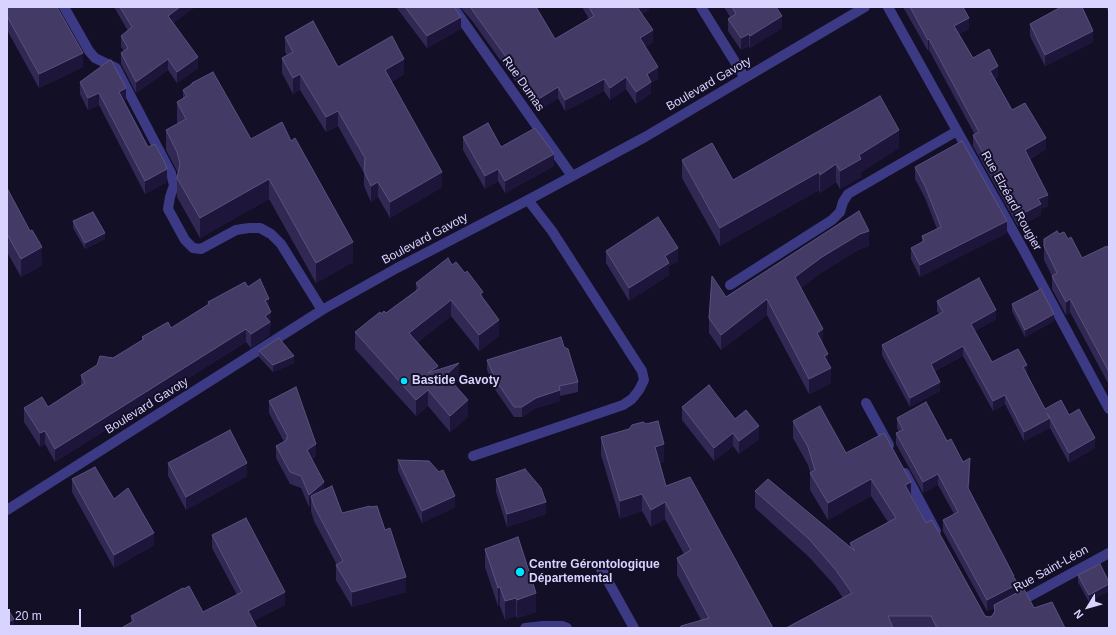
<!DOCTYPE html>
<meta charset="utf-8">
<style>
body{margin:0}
#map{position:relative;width:1116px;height:635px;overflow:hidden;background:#130f26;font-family:Arial,sans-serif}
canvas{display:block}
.frame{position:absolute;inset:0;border:8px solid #d9d4ff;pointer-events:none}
.north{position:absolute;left:1068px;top:587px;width:40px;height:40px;-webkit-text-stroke:3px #130f26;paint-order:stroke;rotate:233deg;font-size:11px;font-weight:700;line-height:16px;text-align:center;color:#d9d4ff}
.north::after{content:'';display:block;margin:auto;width:14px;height:18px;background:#d9d4ff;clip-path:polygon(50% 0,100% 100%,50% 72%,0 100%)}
.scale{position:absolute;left:8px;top:609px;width:73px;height:18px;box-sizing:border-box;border:2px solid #d9d4ff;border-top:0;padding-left:5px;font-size:12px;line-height:14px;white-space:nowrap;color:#d9d4ff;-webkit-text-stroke:3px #130f26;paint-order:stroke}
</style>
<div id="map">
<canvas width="1116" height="635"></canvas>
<div class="frame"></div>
<div class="north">N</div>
<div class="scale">20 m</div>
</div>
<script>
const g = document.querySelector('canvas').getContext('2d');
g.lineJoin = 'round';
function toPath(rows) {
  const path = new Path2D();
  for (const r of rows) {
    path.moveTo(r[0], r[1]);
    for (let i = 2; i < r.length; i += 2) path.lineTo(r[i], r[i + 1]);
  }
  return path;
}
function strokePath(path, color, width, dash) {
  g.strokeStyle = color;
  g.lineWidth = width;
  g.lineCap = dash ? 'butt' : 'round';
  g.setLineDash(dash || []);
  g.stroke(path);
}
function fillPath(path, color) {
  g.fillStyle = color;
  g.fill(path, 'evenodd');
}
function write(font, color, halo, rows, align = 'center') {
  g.font = font + ' Arial,sans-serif';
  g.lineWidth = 4;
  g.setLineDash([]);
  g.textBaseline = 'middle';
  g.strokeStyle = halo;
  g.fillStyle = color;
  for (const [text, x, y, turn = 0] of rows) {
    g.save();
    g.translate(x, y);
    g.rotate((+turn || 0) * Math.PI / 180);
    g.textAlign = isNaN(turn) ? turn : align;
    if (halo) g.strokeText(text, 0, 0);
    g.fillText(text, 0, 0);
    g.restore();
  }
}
const lane = toPath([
 [64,7,89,51,95,58,116,68,171,173,174,185,170,197,168,209,185,240,193,248,201,249,236,230,249,228,260,228,271,234,281,244,322,310],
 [730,285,832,220,840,212,843,202,848,194,957,131],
 [473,456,623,405,632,399,639,390,644,380,642,371,552,231,528,200],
 [599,565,634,628],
 [525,628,543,626,562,626,567,628]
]);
const street = toPath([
 [453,7,572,176],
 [701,7,745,78],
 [888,7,1023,249,1109,409],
 [866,403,889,445],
 [905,473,936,531],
 [7,510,322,310,397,268,528,200,645,137,865,7],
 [1017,603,1109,553]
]);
const wall = toPath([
 [7,7,83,67,39,88,7,30],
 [114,7,195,7,173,23,198,68,177,83,168,70,136,93,121,64,121,53,124,51,121,47,121,36,128,31],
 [396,7,454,7,461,29,427,48],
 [460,7,536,7,555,39,589,19,582,7,649,7,649,10,642,14,653,42,645,47,658,79,651,83,651,93,636,104,626,89,610,100,604,91,565,111,558,98,537,112,473,22],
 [724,7,776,7,782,28,750,48,749,46,741,50,728,31,728,19,730,17],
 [903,7,963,7,969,29,959,34,973,58,998,77,995,79,1012,110,1046,149,1030,159,1048,206,1041,209,1041,215,1018,227,973,146,973,135,975,135,929,50,928,51],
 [1106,7,1109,7,1108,11],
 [1030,24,1093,42,1045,66,1030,36],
 [285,37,338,67,404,74,391,82,442,187,390,218,378,197,371,202,364,186,364,173,338,126,326,132,300,90,293,94,282,73,282,58,287,55,285,52],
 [80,82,126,100,124,101,167,182,145,194,99,105,88,110,80,94],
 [192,83,251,139,291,141,353,262,316,283,269,199,200,238,177,197,177,178,178,173,166,150,166,130,178,124,177,122,177,102,183,99,183,90,192,85],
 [463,137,501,147,554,166,505,193,498,181,485,189,463,150],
 [899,148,861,172,861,177,840,189,836,182,820,193,819,190,720,246,682,178,682,160,733,180],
 [915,167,1007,233,920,277,911,259,911,248,922,242,922,236,937,229,925,198,915,179],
 [7,188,42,265,21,277,7,252],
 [859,211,869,246,860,249,822,272,801,288,823,344,828,364,831,383,809,394,767,315,721,350,709,333,709,318,726,297],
 [73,221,105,239,85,249,73,228],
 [1059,234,1068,239,1082,258,1109,250,1109,385,1070,312,1066,315,1052,289,1052,276,1044,260,1044,239],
 [606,251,678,261,669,266,669,275,629,301,606,263],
 [452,265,483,298,499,336,479,351,451,316,418,342,438,370,459,379,454,384,468,417,450,432,428,406,416,416,355,349,355,332,381,314,386,313,416,291,416,283],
 [248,287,269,309,271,326,270,326,270,335,251,348,246,342,55,462,45,444,40,447,24,422,24,408,48,407,81,385,81,375,113,358,142,340,142,337,171,328,208,305,208,302],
 [937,301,996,319,975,331,992,362,1027,375,1045,409,1069,415,1095,448,1069,463,1050,428,1024,441,1005,404,993,411,963,356,935,371,940,391,910,407,882,355,882,345,939,314,937,311],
 [1012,304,1054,321,1025,337,1012,311],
 [564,347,578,382,578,392,560,396,560,401,536,408,522,417,514,417,496,391,487,370,487,360],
 [259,351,294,363,273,372,259,357],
 [269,401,316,456,312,459,324,490,342,513,406,592,352,607,336,580,336,565,337,565,314,521,311,511,311,505,309,507,301,488,290,484,276,458,276,446,284,442,269,413],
 [682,407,735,419,759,439,739,454,733,446,714,461,682,420],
 [897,418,947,441,963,462,970,469,969,489,1014,578,1018,592,1034,608,1065,628,786,628,843,598,835,586,809,557,755,508,755,491,850,547,850,543,888,522,871,496,828,520,810,490,810,472,808,465,793,438,793,421,846,453,911,496,926,523,985,616,989,617,992,616,994,614,994,608,987,611,943,531,943,520,954,514,938,485,923,493,896,444,896,433,899,432,897,428],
 [646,424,664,462,660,463,666,486,773,628,701,620,677,575,677,558,684,554,665,519,651,527,642,511,620,519,601,455,601,437],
 [398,460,455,507,422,523,398,471],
 [168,463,247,476,186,510,168,476],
 [72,479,114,499,154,545,114,568,72,492],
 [496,479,546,514,507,527,496,492],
 [212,535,285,605,253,621,257,628,123,628,123,627,131,622,131,616,203,612,237,595,212,548],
 [485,549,536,612,517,618,516,616,505,620,500,606,498,606,485,567],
 [1078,575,1109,582,1109,591,1089,602,1078,582]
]);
const shadedWall = toPath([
 [180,7,195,7,168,27,168,16],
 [636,7,649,7,649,10,636,18],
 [782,16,782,28,750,48,750,36],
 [461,17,461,29,427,48,427,36],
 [969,18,969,29,954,37,954,26],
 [653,30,653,42,640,50,640,38],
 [1093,31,1093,42,1045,66,1045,55],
 [749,34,749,46,741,50,741,38],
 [929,39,929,50,928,51,928,40],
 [83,53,83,67,39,88,39,74],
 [198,57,198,68,177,83,177,72],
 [168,59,168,70,136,93,136,82],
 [404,59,404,74,385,85,385,70],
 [998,66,998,77,990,82,990,71],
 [658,67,658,79,651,83,651,93,636,104,636,92,647,74],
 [300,74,300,90,293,94,293,78],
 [626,77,626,89,610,100,610,88],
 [604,79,604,91,565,111,565,100],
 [558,87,558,98,537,112,537,100],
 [126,88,126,100,119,104,119,92],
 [99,93,99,105,88,110,88,98],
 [338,111,338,126,326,132,326,117],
 [899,130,899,148,861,172,861,177,840,189,840,171,859,155],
 [1046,138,1046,149,1025,161,1025,150],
 [554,154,554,166,505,193,505,181],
 [836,164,836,182,820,193,820,175],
 [167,169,167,182,145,194,145,181],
 [498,169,498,181,485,189,485,176],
 [442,172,442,187,390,218,390,202],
 [819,172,819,190,720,246,720,228],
 [269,179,269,199,200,238,200,218],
 [378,182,378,197,371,202,371,186],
 [1048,195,1048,206,1041,209,1041,215,1018,227,1018,216,1038,199],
 [1007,221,1007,233,920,277,920,265],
 [869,231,869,246,860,249,822,272,795,293,795,277,822,257,860,234],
 [105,233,105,239,85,249,85,243],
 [353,242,353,262,316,283,316,263],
 [42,247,42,265,21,277,21,259],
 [678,248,678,261,669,266,669,275,629,301,629,288,665,256],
 [483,292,483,308,480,294],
 [269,299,269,312,265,300],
 [767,299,767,315,721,350,721,335],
 [1070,299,1070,312,1066,315,1066,302],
 [451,300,451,316,409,349,409,333],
 [8,301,8,308,7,308,7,302],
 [996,310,996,319,971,334,971,324],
 [271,312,270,335,251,348,251,334,265,316],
 [1054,314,1054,321,1025,337,1025,330],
 [499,320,499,336,479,351,479,335],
 [246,329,246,342,55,462,55,449],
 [823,329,823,345,817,333],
 [963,346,963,356,931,373,931,364],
 [828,354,828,369,831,368,831,383,809,394,809,379,824,356],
 [294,356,294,363,273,372,273,365],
 [459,363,459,379,446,391,446,375],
 [1027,365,1027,375,1023,367],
 [438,366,438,382,428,373],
 [940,382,940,391,910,407,910,398],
 [428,390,428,406,416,416,416,400],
 [560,390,560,401,536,408,522,417,522,407,536,398],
 [1005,395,1005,404,993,411,993,401],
 [468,400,468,417,450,432,450,416],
 [1050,418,1050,428,1024,441,1024,432],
 [759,426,759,439,739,454,739,441],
 [45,431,45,444,40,447,40,433],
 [733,433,733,446,714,461,714,448],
 [1095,438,1095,448,1069,463,1069,453],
 [316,444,316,456,307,461,307,450],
 [664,444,664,462,655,464,655,447],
 [970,458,970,469,968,499,968,488],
 [247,463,247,476,186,510,186,497],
 [938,474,938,485,923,493,923,482],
 [871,479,871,496,828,520,828,503],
 [324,482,324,494,311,496,311,505,309,507,309,495],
 [911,482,911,499,905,485],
 [642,494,642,511,620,519,620,501],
 [455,496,455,507,422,523,422,511],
 [546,502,546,514,507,527,507,514],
 [665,502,665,519,651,527,651,510],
 [154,533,154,545,114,568,114,555],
 [1013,576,1014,576,1014,586,1018,584,1018,595,994,605,994,608,987,611,987,600],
 [406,577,406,592,352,607,352,592],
 [1109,584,1109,591,1089,602,1089,595],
 [500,587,500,606,498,606,498,588],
 [285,592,285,605,248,624,248,611],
 [536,593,536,612,517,618,517,600],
 [516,598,516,616,505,620,505,601],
 [14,619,14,628,7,628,7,623]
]);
const building = toPath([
 [7,7,57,7,83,53,39,74,7,16,7,7],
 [120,7,180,7,168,16,198,57,177,72,168,59,136,82,121,53,128,48,121,36,132,27,120,7],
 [405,7,454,7,461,17,427,36,405,7],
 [470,7,536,7,555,39,594,16,589,7,637,7,653,30,640,38,658,67,647,74,651,82,636,92,626,77,610,88,604,79,565,100,558,87,537,100,470,7],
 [732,7,776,7,782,16,750,36,749,34,741,38,728,19,736,14,732,7],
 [910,7,963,7,969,18,954,26,973,58,989,49,998,66,990,71,1012,110,1025,103,1046,138,1025,150,1048,195,1038,199,1041,204,1018,216,973,135,979,132,929,39,928,40,910,7],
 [1061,7,1082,7,1093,31,1045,55,1030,24,1061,7],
 [313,21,338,67,392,36,404,59,385,70,442,172,390,202,378,182,371,186,364,171,365,158,338,111,326,117,300,74,293,78,282,58,293,52,285,37,313,21],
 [110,60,111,60,126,88,119,92,148,147,155,144,165,163,167,169,145,181,99,93,88,98,80,82,110,60],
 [213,72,251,139,282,122,291,141,295,138,353,242,316,263,269,179,200,218,177,178,180,164,177,152,166,130,186,119,177,102,187,96,183,90,192,84,192,83,213,72],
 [880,96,899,130,859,155,861,159,840,171,836,164,820,175,819,172,720,228,682,160,712,143,733,180,880,96],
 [488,123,501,147,535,128,554,154,505,181,498,169,485,176,463,137,488,123],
 [962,141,1007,221,920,265,911,248,924,241,922,236,941,227,925,186,915,167,962,141],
 [7,188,30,231,32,230,42,247,21,259,7,234,7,188],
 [859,211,869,231,860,234,822,257,795,277,823,329,817,333,828,354,824,356,831,368,809,379,767,299,721,335,709,318,712,276,726,297,859,211],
 [93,212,105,233,85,243,73,221,93,212],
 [658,217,678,248,665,256,669,263,629,288,606,251,658,217],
 [1057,231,1059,234,1064,232,1068,239,1071,237,1082,258,1107,246,1109,250,1109,372,1070,299,1066,302,1052,276,1057,273,1044,246,1044,239,1057,231],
 [448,258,452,265,456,262,465,273,467,271,483,292,480,294,499,320,479,335,451,300,409,333,438,366,428,373,459,363,446,375,468,400,450,416,428,390,416,400,355,332,380,312,381,314,384,311,386,313,420,288,416,283,448,258],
 [979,278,996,310,971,324,992,362,1018,349,1027,365,1023,367,1045,409,1061,400,1069,415,1079,409,1095,438,1069,453,1047,413,1050,418,1024,432,1005,395,993,401,963,346,931,364,940,382,910,398,882,345,943,312,937,301,979,278],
 [260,279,269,299,265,300,271,312,265,316,270,322,251,334,246,329,55,449,45,431,40,433,24,408,42,397,48,407,85,383,81,375,97,365,100,356,113,358,144,339,142,337,168,322,171,328,209,304,208,302,245,282,248,287,260,279],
 [1041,289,1054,314,1025,330,1012,304,1041,289],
 [561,337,564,347,568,349,578,382,559,386,560,390,536,398,522,407,514,407,496,381,487,360,561,337],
 [279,338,294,356,273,365,259,351,279,338],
 [709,385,735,419,746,410,759,426,739,441,733,433,714,448,682,407,709,385],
 [296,387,316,444,307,450,324,482,309,495,301,476,290,472,276,446,287,440,286,438,288,437,269,401,296,387],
 [926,402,947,441,951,439,963,462,970,458,968,488,1014,576,1013,576,1018,584,987,600,943,520,958,512,938,474,923,482,896,433,903,430,897,418,926,402],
 [820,406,846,453,884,433,911,482,905,485,926,523,932,520,985,616,989,617,992,616,995,611,994,605,1024,589,1034,608,1052,602,1065,628,937,628,931,616,888,616,893,628,786,628,852,593,835,569,809,539,755,491,768,479,855,551,850,543,896,518,871,479,828,503,810,473,815,470,808,447,793,421,820,406],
 [658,421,664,444,655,447,666,486,690,477,773,628,680,628,681,626,709,618,677,558,691,550,665,502,651,510,642,494,620,501,601,437,629,429,632,425,643,422,646,424,658,421],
 [230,430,247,463,186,497,168,463,230,430],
 [398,460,429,461,439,472,443,470,455,496,422,511,398,460],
 [95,467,114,499,128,488,154,533,114,555,72,479,95,467],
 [525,469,541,488,546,502,507,514,496,479,525,469],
 [332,486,342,513,370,506,370,507,377,506,385,530,390,528,406,577,352,592,336,565,343,561,314,506,311,496,332,486],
 [246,518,285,592,248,611,257,628,124,628,123,627,134,621,131,616,183,588,184,589,189,586,203,612,242,592,212,535,246,518],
 [518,537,536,593,517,600,516,598,505,601,500,587,498,588,485,549,518,537],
 [1100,564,1109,582,1109,584,1089,595,1078,575,1100,564],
 [7,608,14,619,7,623,7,608]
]);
const markers = [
 [404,381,4,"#00e5ff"],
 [520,572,5,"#00e5ff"]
];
const streetNames = [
 ["Rue Dumas",523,84,55],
 ["Boulevard Gavoty",709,84,-30],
 ["Rue Elzéard Rougier",1011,201,61],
 ["Boulevard Gavoty",425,239,-28],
 ["Boulevard Gavoty",147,406,-32],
 ["Rue Saint-Léon",1051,569,-29]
];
const poiNames = [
 ["Bastide Gavoty",412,381],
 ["Centre Gérontologique",529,565],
 ["Départemental",529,579]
];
strokePath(lane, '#3d3a85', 10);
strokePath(street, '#3d3a85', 10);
fillPath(wall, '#312854');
fillPath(shadedWall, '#1d163a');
fillPath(building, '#433a66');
strokePath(building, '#5a527e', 1);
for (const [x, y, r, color] of markers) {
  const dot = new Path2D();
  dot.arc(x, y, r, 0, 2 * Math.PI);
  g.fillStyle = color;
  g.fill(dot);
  strokePath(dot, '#130f26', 1.5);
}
write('12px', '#d9d4ff', '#130f26', streetNames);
write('bold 12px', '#d9d4ff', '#130f26', poiNames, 'left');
</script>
